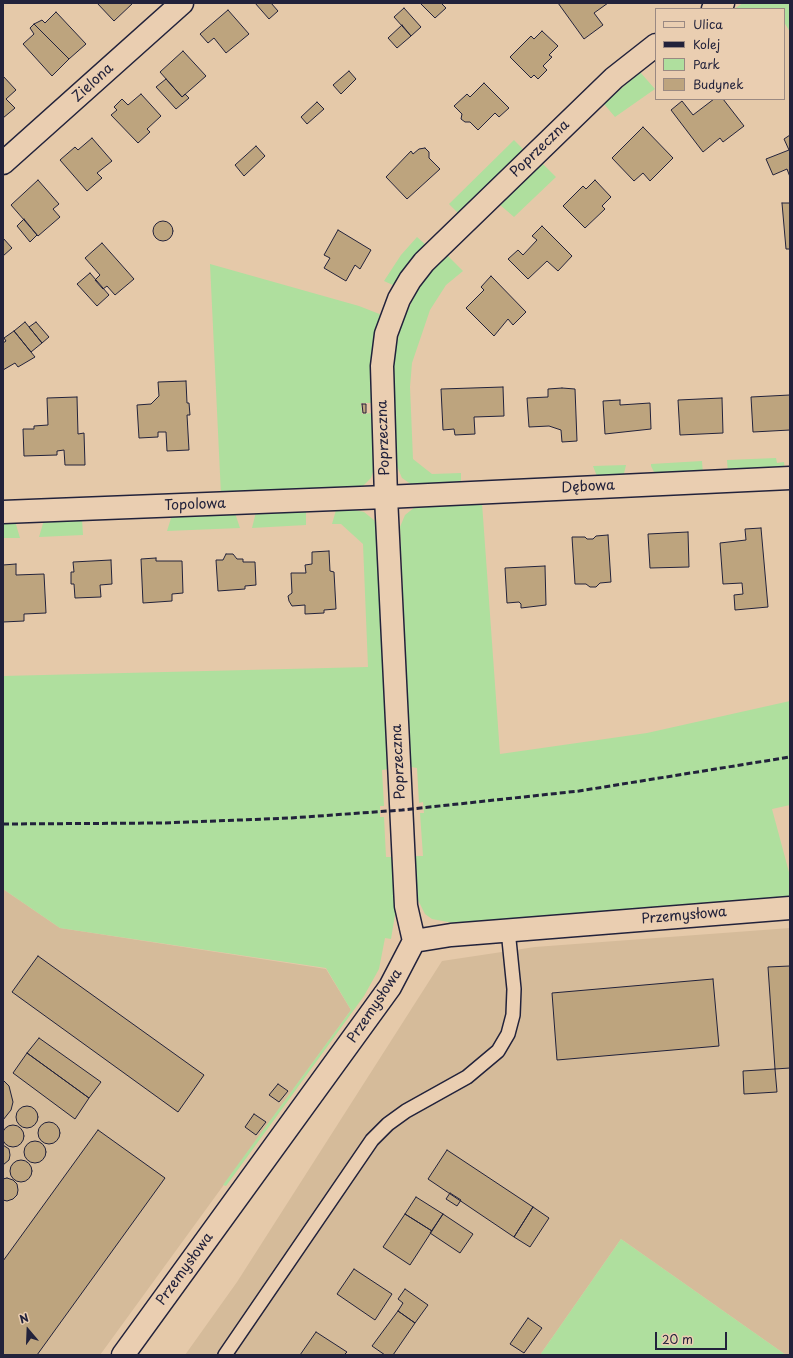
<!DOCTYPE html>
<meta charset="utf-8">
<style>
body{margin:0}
#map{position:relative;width:793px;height:1358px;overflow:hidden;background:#e5c9a9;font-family:"Playpen Sans",sans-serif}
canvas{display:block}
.frame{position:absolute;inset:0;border:4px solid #22223b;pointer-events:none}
.legend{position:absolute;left:655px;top:8px;width:130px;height:92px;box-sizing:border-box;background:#eaceb1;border:1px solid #9a8982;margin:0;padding:5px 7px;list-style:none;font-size:12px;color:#22223b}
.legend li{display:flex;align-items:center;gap:8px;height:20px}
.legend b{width:20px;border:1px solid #9a8982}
.north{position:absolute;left:8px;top:1310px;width:40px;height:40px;-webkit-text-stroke:3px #eaceb1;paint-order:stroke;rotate:341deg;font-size:11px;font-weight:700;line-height:16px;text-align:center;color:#22223b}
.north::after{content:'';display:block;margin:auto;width:14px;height:18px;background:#22223b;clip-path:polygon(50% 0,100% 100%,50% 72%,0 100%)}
.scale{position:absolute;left:655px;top:1332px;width:72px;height:18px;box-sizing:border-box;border:2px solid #22223b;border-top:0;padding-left:5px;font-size:12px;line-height:14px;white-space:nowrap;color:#22223b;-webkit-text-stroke:3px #eaceb1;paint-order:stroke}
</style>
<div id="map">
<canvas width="793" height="1358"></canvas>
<div class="frame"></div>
<ul class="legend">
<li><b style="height:5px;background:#eaceb1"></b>Ulica</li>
<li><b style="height:5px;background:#22223b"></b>Kolej</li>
<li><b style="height:11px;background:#afdf9e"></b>Park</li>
<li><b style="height:11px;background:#bda47e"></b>Budynek</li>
</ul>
<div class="north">N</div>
<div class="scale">20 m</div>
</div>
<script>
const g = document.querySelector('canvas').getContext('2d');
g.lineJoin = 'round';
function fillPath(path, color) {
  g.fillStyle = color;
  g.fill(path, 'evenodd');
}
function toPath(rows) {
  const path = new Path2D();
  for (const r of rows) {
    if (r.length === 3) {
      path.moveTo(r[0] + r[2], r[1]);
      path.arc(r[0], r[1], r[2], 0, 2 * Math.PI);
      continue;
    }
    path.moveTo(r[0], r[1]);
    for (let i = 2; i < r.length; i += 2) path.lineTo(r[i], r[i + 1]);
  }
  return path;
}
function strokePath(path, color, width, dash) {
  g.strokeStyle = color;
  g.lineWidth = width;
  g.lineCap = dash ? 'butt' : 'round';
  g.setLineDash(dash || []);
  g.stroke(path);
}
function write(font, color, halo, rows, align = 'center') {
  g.font = font + ' "Playpen Sans",sans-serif';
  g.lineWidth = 3;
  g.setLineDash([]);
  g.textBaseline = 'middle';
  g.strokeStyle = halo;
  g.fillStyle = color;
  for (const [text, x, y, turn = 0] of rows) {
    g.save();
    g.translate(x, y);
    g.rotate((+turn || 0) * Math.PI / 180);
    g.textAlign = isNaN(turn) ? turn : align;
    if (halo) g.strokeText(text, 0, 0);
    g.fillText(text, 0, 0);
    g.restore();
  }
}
const built = toPath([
 [3,889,60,928,326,969,351,1010,100,1355,3,1355],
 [790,928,790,1355,786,1355,621,1239,540,1355,185,1355,237,1282,442,961,535,947]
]);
const green = toPath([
 [743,3,788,3,790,6,790,32,784,22,784,9,734,9],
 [640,72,655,89,615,117,604,104],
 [514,140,524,150,458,213,449,204],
 [542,163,556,177,514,217,499,204],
 [417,237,426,245,413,259,395,286,384,281,401,255],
 [446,254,463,271,446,285,430,310,412,363,410,387,413,459,432,474,461,473,461,486,415,487,402,478,396,464,394,357,401,326,413,299,424,279],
 [210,264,359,306,382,315,372,360,372,403,361,403,362,414,372,413,374,447,374,469,371,478,363,486,358,489,221,495],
 [776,458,777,463,784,462,785,470,728,473,727,460],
 [702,461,703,474,656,476,651,466,651,464],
 [626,465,623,478,598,479,593,466],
 [482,503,500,754,647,733,790,701,790,805,772,809,790,876,790,897,453,923,432,919,425,914,417,898,414,856,423,856,420,813,424,813,423,802,419,803,417,768,411,767,400,527,405,515,415,507],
 [350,509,364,512,374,520,377,528,389,769,382,770,384,806,380,806,380,817,384,817,386,857,393,857,394,875,395,915,391,939,385,938,379,969,364,996,226,1186,223,1185,351,1010,326,968,60,928,3,889,3,676,368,667,363,544,341,524,332,524,336,510],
 [306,510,306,525,252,528,256,512],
 [235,513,240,528,167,531,172,515],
 [82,519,83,535,39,537,44,520],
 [15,521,20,538,3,538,3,522],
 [621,1239,786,1355,540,1355]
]);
const building = toPath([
 [97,3,133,3,114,21,97,3],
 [255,3,271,3,278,11,269,19,255,3],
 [420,3,441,3,446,8,435,18,420,3],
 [558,3,608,3,594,13,603,25,584,39,558,3],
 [404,8,421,27,411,36,394,17,404,8],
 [228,10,249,34,226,53,214,38,208,43,200,34,228,10],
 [56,12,86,44,69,59,34,24,42,20,45,23,56,12],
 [34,24,69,59,52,76,23,44,34,34,30,28,34,24],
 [402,25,411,36,397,48,388,38,402,25],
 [542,31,558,46,549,55,552,57,543,66,547,70,538,79,534,75,531,78,510,57,531,36,534,39,542,31],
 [183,51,206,76,182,97,160,72,183,51],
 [349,71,356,79,341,94,333,85,349,71],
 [3,76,16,90,6,99,15,108,3,118,3,76],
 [166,79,182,97,185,94,189,98,176,109,156,87,166,79],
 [484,83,509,108,499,117,495,113,478,130,470,122,465,122,461,119,462,114,454,106,467,94,470,97,484,83],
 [141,94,161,116,147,129,150,132,138,143,111,115,117,110,114,107,122,99,128,105,141,94],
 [714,99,723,99,744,126,723,142,720,138,703,152,671,110,682,101,693,115,714,99],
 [317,102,324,109,307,124,301,117,317,102],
 [643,127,673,158,650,181,643,173,634,181,612,158,643,127],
 [790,135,790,177,787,169,773,175,766,159,789,150,784,139,790,135],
 [92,138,112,161,97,173,102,178,87,191,60,160,75,147,78,150,92,138],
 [256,146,265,156,244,176,235,165,256,146],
 [425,148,429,152,429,158,440,169,407,199,386,177,411,151,413,154,419,149,425,148],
 [38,180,59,204,53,209,60,217,38,236,11,205,38,180],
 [595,180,611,197,602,206,605,209,585,228,563,206,583,186,586,189,595,180],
 [782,203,790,203,790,249,786,249,782,203],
 [24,219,37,235,30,242,17,226,24,219],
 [163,231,10],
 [542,226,572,256,558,271,547,261,528,279,508,259,518,250,523,255,537,240,532,236,542,226],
 [338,230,371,250,360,269,355,265,346,281,324,268,330,258,324,255,338,230],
 [3,238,12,248,3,256,3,238],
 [102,243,134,279,115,295,107,286,103,289,95,280,100,275,85,258,102,243],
 [90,273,109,295,97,306,77,284,90,273],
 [491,276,526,312,513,325,508,319,494,336,466,308,484,290,481,287,491,276],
 [25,322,42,343,31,352,14,331,25,322],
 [36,322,49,337,42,343,29,327,36,322],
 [14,331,35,357,18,367,15,363,3,370,3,343,6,341,4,338,14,331],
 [186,381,187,403,189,403,190,415,187,415,189,450,167,451,166,432,158,432,158,437,139,438,137,405,151,404,159,396,158,382,186,381],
 [503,387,504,416,474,417,475,434,455,435,454,429,443,430,441,389,503,387],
 [562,388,575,389,577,441,562,442,561,430,549,426,529,427,527,398,548,397,548,389,562,388],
 [790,395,790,430,753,432,751,397,790,395],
 [77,397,78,434,84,433,85,465,65,465,64,450,57,451,57,455,24,456,23,429,34,429,34,426,48,425,47,398,77,397],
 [722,398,723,433,680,435,678,400,722,398],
 [620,400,620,405,650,403,651,429,605,434,603,401,620,400],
 [362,404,366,404,366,413,363,413,362,404],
 [761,528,768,607,735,610,734,595,743,594,742,583,723,584,720,543,746,540,745,529,761,528],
 [688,532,689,567,650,568,648,534,688,532],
 [608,535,611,582,600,583,596,587,590,587,586,584,575,584,572,537,585,537,587,539,593,539,596,536,608,535],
 [329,551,330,571,334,572,336,609,324,610,324,613,305,614,305,605,292,606,289,601,288,596,292,593,291,573,306,573,305,565,312,564,312,552,329,551],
 [226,554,233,554,237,559,243,559,243,562,255,562,256,585,245,586,245,589,218,591,216,560,223,560,226,554],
 [156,558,156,561,182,561,183,593,172,594,172,601,143,603,141,559,156,558],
 [111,560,112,584,100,585,101,597,75,598,74,584,71,584,71,572,74,572,73,562,111,560],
 [16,564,16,575,44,574,46,613,24,614,24,621,3,622,3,565,16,564],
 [545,566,546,605,521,608,521,604,519,602,507,603,505,568,545,566],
 [38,956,204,1075,178,1112,12,992,38,956],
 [790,966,790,1068,775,1069,768,967,790,966],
 [713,979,719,1046,557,1060,552,993,713,979],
 [39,1038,101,1082,89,1098,27,1053,39,1038],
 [27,1053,89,1098,75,1119,13,1073,27,1053],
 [775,1069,777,1092,744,1094,743,1071,775,1069],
 [3,1080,9,1086,13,1102,11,1110,3,1120,3,1080],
 [278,1084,288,1091,279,1102,269,1095,278,1084],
 [27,1117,11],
 [254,1114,266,1122,256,1135,245,1127,254,1114],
 [49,1133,11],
 [13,1136,11],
 [98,1130,165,1178,37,1355,3,1355,3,1261,98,1130],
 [35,1152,11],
 [3,1145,9,1149,10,1155,9,1160,3,1165,3,1145],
 [447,1150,533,1207,514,1237,428,1179,447,1150],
 [21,1171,11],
 [7,1178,13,1180,17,1184,18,1190,17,1195,13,1199,7,1201,3,1200,3,1179,7,1178],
 [450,1193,461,1200,457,1206,446,1199,450,1193],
 [416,1197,443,1214,432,1231,405,1214,416,1197],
 [533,1207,549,1218,530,1247,514,1237,533,1207],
 [405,1214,432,1231,410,1265,383,1247,405,1214],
 [443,1214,473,1234,460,1253,430,1233,443,1214],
 [354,1269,392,1294,375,1320,337,1294,354,1269],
 [405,1289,428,1305,415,1323,398,1311,403,1303,398,1299,405,1289],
 [398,1311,415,1323,393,1355,385,1355,372,1346,398,1311],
 [528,1318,542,1328,524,1353,510,1344,528,1318],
 [316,1332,347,1352,344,1355,300,1355,316,1332]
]);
const lane = toPath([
 [225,1355,372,1140,388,1124,406,1111,467,1077,498,1051,508,1034,513,1015,514,989,508,930]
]);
const street = toPath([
 [713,9,723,3],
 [3,163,182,3],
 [3,512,386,497,790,478],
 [414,941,406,906,386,497,382,366,386,334,399,299,410,280,424,262,614,78,656,45],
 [414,941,451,935,790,908],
 [123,1355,390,987,414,941]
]);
const rail = toPath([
 [3,824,163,823,291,818,402,810,579,791,790,757]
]);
const streetNames = [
 ["Zielona",93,83,-42],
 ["Poprzeczna",540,149,-44],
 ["Poprzeczna",384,438,-92],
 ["Dębowa",588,487,-3],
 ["Topolowa",195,505,-2],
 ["Poprzeczna",399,762,-93],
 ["Przemysłowa",684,916,-5],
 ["Przemysłowa",375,1006,-56],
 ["Przemysłowa",185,1269,-54]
];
fillPath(built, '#d5bb9a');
fillPath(green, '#afdf9e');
fillPath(building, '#bda47e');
strokePath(building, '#22223b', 1);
strokePath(lane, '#22223b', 16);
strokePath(street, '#22223b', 25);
strokePath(lane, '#eaceb1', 13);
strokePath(street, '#eaceb1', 22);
strokePath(rail, '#22223b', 3, [6, 3]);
write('14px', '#22223b', '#eaceb1', streetNames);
</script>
